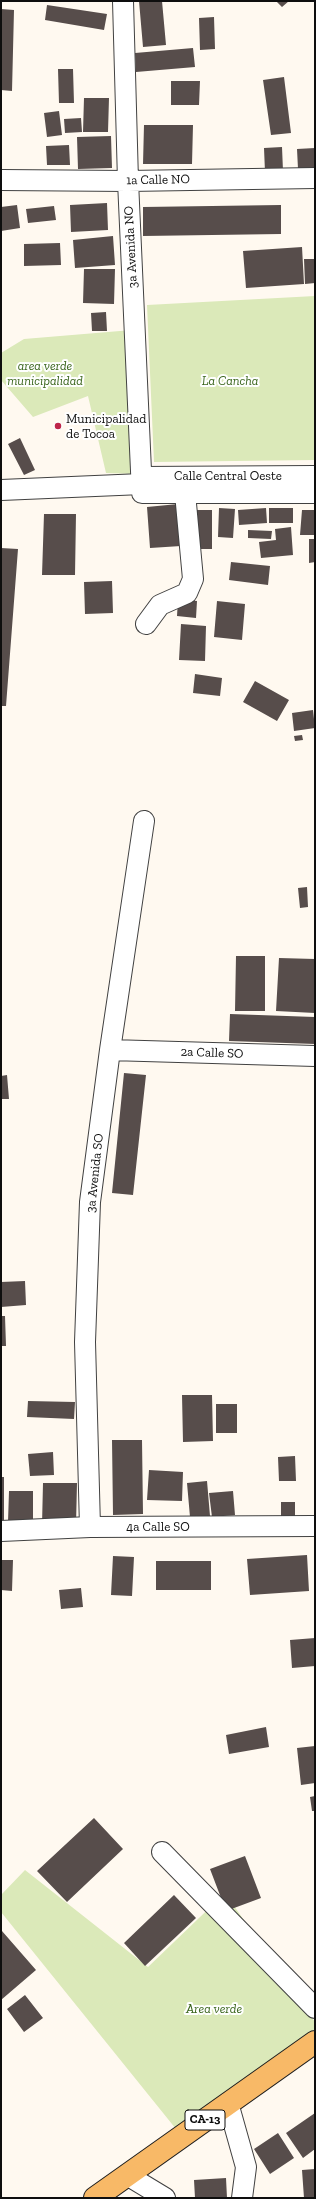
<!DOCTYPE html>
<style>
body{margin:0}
#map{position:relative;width:316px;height:2199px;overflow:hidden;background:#fff9f0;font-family:"Zilla Slab",serif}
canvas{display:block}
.frame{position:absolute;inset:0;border:2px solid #0e0e0e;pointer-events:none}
</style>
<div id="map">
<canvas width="316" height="2199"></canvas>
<div class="frame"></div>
</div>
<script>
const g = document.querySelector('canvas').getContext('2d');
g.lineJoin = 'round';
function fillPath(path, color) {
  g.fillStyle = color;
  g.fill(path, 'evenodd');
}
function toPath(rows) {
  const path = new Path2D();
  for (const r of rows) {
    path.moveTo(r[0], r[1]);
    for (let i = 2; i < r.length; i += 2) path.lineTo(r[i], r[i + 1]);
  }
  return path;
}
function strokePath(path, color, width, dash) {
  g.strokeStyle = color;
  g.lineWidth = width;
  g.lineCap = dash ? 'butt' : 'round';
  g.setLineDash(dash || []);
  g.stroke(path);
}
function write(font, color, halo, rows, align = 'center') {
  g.font = font + ' "Zilla Slab",serif';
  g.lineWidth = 4;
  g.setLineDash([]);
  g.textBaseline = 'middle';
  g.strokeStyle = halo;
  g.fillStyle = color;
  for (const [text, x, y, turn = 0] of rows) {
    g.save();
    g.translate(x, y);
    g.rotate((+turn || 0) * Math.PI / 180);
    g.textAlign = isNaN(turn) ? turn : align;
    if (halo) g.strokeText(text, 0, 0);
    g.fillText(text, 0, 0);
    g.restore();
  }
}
const green = toPath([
 [315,296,315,460,154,462,147,305],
 [132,330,137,474,106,473,88,396,33,417,1,380,1,353,24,339],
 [25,1870,148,1967,225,1893,315,2022,315,2029,176,2129,1,1912,1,1895]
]);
const building = toPath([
 [139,1,162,1,166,45,143,47],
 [276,1,289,1,282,7],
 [47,5,107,14,104,30,45,20],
 [1,9,14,10,12,91,1,90],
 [214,17,215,49,200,50,199,18],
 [193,48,195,67,136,72,135,53],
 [58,69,73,69,74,103,59,103],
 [284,77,291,133,271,135,263,80],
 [171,81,200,81,199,105,171,105],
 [84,98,109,98,108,132,83,132],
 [59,111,62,135,47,137,44,113],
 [81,118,82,132,65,133,64,119],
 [144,125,193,125,192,164,143,164],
 [111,136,112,168,78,169,77,137],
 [69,145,70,165,47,165,46,146],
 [282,147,283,171,265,172,264,148],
 [315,148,315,168,298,169,297,149],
 [107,203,108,230,71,232,70,205],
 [17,205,20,228,1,231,1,207],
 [281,205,281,234,143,236,143,207],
 [54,206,56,220,28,223,26,209],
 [113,236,115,265,75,268,73,240],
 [60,243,61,265,24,266,24,244],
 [302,247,304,284,246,288,243,251],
 [304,259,315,259,315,283,305,284],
 [84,269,115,269,114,304,83,303],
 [106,312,107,331,92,331,91,313],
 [20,438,35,470,24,475,8,444],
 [178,504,181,546,150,548,147,507],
 [219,508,235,509,233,538,218,537],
 [266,508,267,523,239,525,238,510],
 [269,508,293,508,293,523,269,523],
 [195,510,212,510,212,549,195,549],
 [302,510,315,510,315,535,300,535],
 [44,514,76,514,75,575,42,575],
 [291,527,293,555,261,558,259,542,276,540,275,529],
 [248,530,272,531,271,539,248,538],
 [309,539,315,539,315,562,309,563],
 [1,548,18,549,6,706,1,706],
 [231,562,270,566,268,585,229,580],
 [112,581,113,613,85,614,84,582],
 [178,599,197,601,196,618,177,616],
 [217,601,245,604,242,640,214,637],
 [181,624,206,626,205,661,179,660],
 [195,674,222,678,220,696,193,693],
 [255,681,289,700,277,721,243,702],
 [313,710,315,728,294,731,292,713],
 [302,735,303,740,295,741,294,736],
 [307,887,308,907,300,908,298,888],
 [236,956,265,956,265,1011,235,1011],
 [279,958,315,959,315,1013,276,1011],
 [230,1014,315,1017,315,1044,229,1041],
 [124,1073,146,1075,133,1195,112,1193],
 [7,1075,9,1099,1,1099,1,1076],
 [25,1281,26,1305,1,1307,1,1282],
 [1,1316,5,1316,6,1346,1,1346],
 [182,1395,212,1395,213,1441,183,1442],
 [28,1401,75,1402,74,1419,27,1417],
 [216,1404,237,1404,237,1433,216,1433],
 [112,1440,142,1440,143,1514,113,1515],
 [53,1452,54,1475,30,1476,28,1454],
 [295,1456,296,1481,279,1481,278,1457],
 [149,1470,183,1472,182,1501,147,1500],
 [1,1477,4,1477,4,1523,1,1523],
 [207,1481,210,1516,190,1517,187,1483],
 [43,1483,77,1483,76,1525,42,1525],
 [9,1491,33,1491,33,1523,8,1522],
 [233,1491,235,1515,212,1517,209,1493],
 [281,1502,295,1502,295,1517,281,1517],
 [307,1555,309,1591,250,1595,247,1559],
 [113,1556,134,1557,132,1596,111,1595],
 [1,1560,13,1560,12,1591,1,1590],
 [156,1561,211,1561,211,1590,156,1590],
 [81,1588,83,1607,61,1609,59,1590],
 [315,1638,315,1666,292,1668,290,1640],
 [266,1727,269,1747,229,1754,226,1735],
 [315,1746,315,1783,301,1785,297,1748],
 [315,1796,315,1811,312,1811,310,1797],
 [94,1818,123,1849,67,1902,37,1871],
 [245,1856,261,1898,226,1911,210,1869],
 [174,1895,196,1918,145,1966,124,1943],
 [2,1931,36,1970,1,2000,1,1932],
 [25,1995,43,2018,24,2032,7,2009],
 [315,2113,315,2149,303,2158,286,2133],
 [278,2133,294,2158,270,2174,254,2149],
 [315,2169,315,2198,304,2198,302,2170],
 [226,2178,227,2198,195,2198,194,2180]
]);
const minor = toPath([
 [123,1,128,181,142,493,315,493],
 [1,180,128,181,315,178],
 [141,477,315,476],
 [1,490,142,484],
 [146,624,160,605,187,593,193,579,185,493],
 [110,1050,315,1056],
 [90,1527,85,1342,90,1202,110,1050,144,821],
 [1,1531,90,1527,315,1526],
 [162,1852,315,2008],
 [228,2103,246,2167,242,2198],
 [127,2175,165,2198]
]);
const major = toPath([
 [95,2198,315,2042]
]);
const markers = [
 [58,426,4,"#be264a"]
];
const shields = [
 [205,2120,40]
];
const shieldNames = [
 ["CA-13",205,2120]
];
const streetNames = [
 ["1a Calle NO",158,180,-1],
 ["3a Avenida NO",131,247,-93],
 ["Calle Central Oeste",228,476],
 ["2a Calle SO",212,1053,2],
 ["3a Avenida SO",95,1173,-84],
 ["4a Calle SO",158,1527]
];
const parkNames = [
 ["area verde",45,366],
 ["municipalidad",45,381],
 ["La Cancha",230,381],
 ["Area verde",214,2009]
];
const poiNames = [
 ["Municipalidad",66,419],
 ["de Tocoa",66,434]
];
fillPath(green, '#dbe9b9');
fillPath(building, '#574d4b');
strokePath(minor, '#414141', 22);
strokePath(major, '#1f1f1f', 24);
strokePath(minor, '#fff', 20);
strokePath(major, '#f8b967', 22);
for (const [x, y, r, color] of markers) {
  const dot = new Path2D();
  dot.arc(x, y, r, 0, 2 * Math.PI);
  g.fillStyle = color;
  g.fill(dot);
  strokePath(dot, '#fff', 1.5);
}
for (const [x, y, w] of shields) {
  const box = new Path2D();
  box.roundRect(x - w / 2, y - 10, w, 20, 3);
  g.fillStyle = '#fff';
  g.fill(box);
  strokePath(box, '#0e0e0e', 1);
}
write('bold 12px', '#0e0e0e', null, shieldNames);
write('13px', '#0e0e0e', '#fff', streetNames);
write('italic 13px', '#3b661e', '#fff', parkNames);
write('13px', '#0e0e0e', '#fff', poiNames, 'left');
</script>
